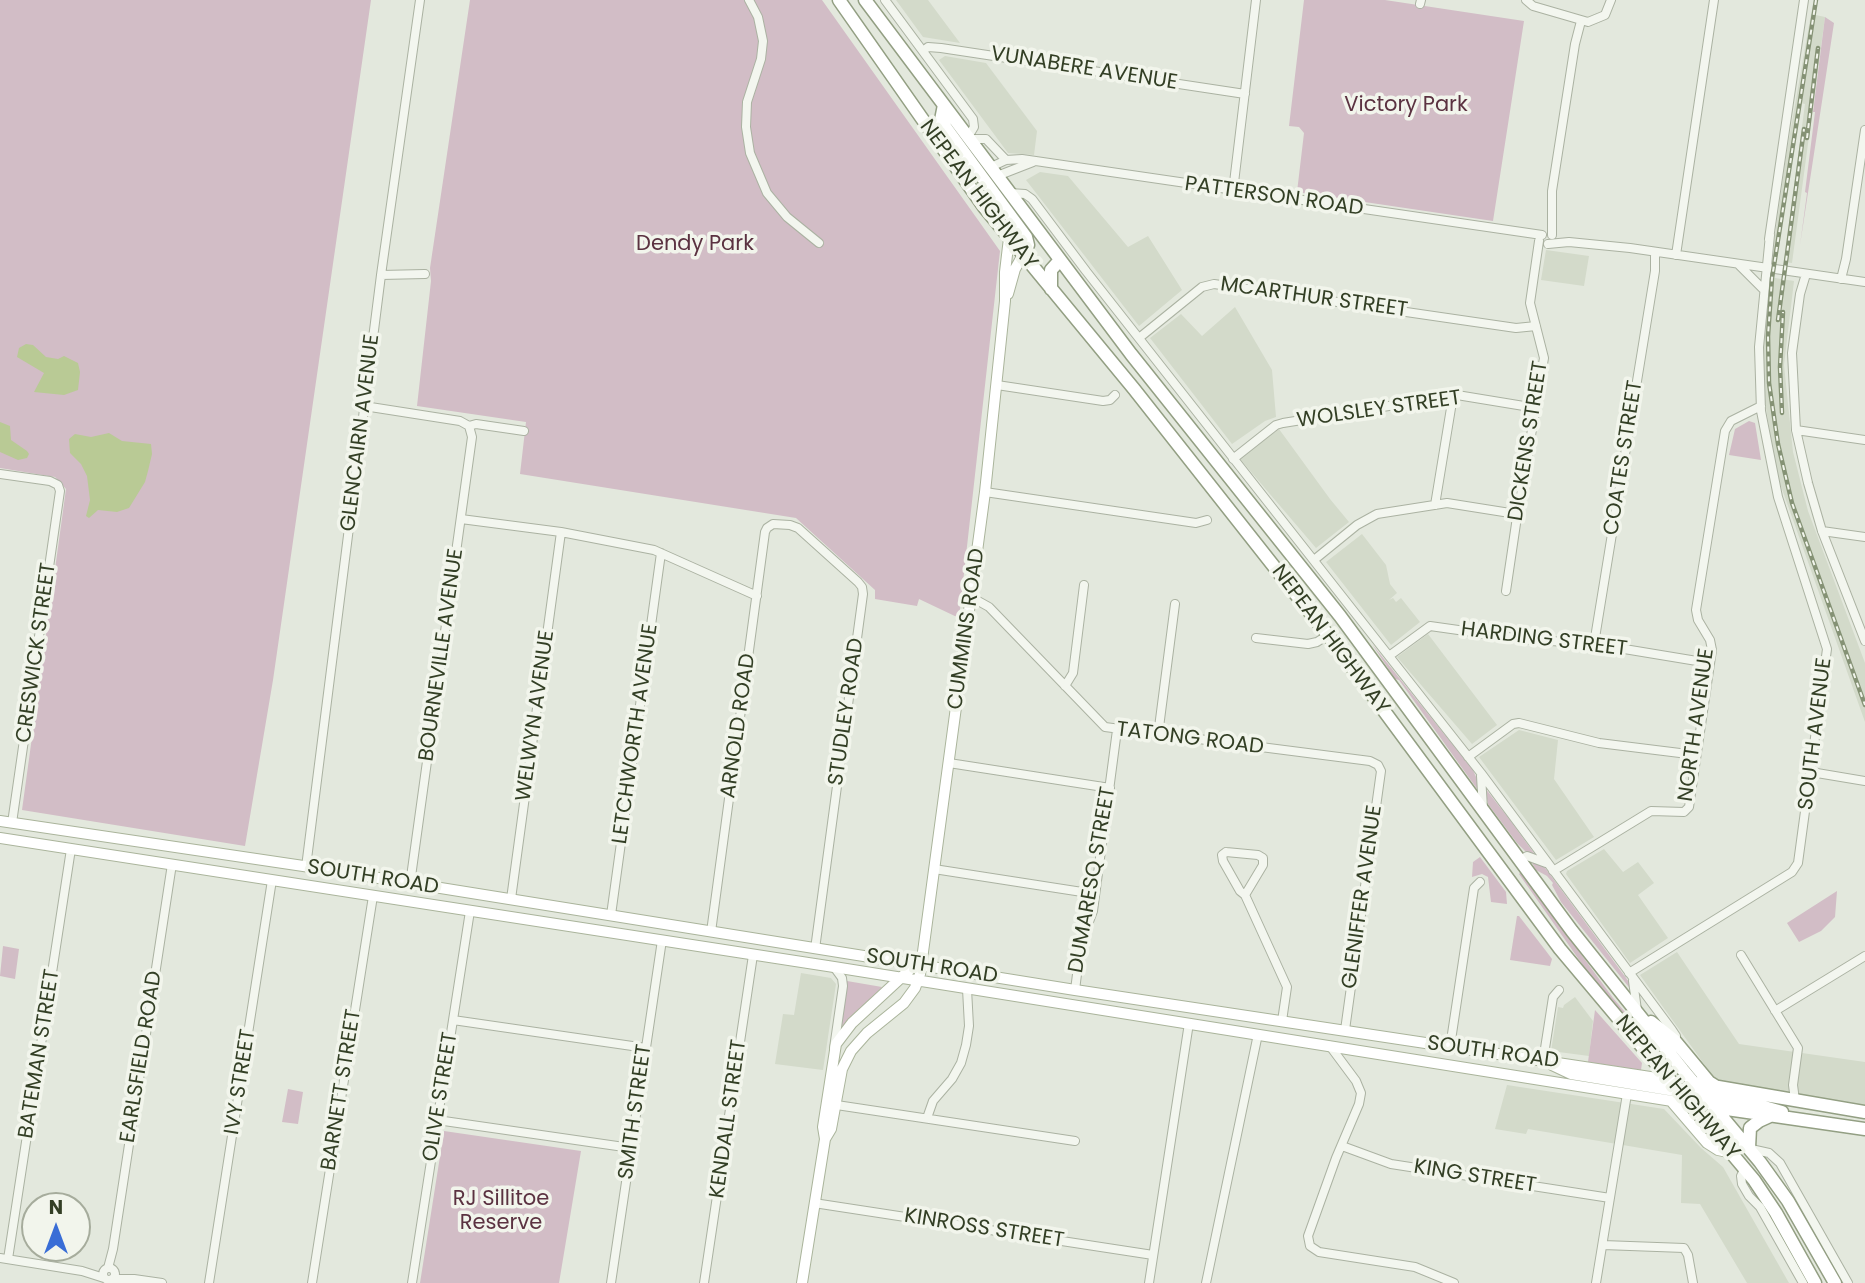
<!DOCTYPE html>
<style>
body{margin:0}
#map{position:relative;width:1865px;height:1283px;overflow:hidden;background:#e3e8dd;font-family:Poppins,sans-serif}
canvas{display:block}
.north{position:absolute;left:21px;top:1192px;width:70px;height:70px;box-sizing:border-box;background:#f2f5ec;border:2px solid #a6ac9c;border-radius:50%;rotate:0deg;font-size:19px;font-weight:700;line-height:28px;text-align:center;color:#333f25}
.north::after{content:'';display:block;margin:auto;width:24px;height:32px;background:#396dd6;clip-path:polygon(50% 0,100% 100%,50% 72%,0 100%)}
</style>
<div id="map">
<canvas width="1865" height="1283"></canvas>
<div class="north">N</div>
</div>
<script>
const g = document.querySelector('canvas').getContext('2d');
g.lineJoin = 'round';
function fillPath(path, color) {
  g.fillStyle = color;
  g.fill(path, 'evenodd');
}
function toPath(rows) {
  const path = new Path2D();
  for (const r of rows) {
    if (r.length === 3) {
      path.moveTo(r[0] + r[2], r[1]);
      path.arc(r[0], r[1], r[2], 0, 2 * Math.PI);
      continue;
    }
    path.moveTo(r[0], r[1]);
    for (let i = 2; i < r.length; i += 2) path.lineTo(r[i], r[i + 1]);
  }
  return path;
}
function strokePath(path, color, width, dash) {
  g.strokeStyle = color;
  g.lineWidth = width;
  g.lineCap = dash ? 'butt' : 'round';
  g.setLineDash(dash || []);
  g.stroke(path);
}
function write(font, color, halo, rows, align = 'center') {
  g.font = font + ' Poppins,sans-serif';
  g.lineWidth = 7;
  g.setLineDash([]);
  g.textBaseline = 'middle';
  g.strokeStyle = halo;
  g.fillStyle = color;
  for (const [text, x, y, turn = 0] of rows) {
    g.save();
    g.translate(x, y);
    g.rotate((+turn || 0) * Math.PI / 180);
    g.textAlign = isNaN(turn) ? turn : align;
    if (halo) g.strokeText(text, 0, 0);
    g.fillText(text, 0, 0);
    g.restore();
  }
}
const built = toPath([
 [896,0,928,0,960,43,923,37],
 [1811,14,1825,17,1792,263,1784,262,1805,104,1800,103,1776,261,1772,260,1772,257,1786,156],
 [945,56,986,63,1037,131,1034,155,1008,153,939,60],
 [1040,172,1068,176,1128,247,1148,236,1182,290,1139,326,1026,180],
 [1546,250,1589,256,1584,286,1541,280],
 [1769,277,1794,281,1784,365,1793,452,1808,511,1865,663,1865,722,1777,475,1765,402,1763,368,1763,337],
 [1235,307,1272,370,1276,417,1265,421,1232,444,1150,338,1181,314,1202,336],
 [1279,429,1330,499,1349,522,1316,548,1240,459],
 [1362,534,1386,565,1390,584,1397,593,1389,600,1393,598,1396,602,1401,598,1420,622,1391,645,1326,562],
 [1428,634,1497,725,1472,744,1397,657],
 [1519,730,1558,740,1554,779,1594,837,1556,860,1479,757],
 [1604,849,1623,872,1638,862,1654,883,1638,895,1668,938,1630,963,1566,874,1567,871],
 [1677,952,1739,1044,1865,1062,1865,1106,1717,1082,1640,975],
 [801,973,831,978,836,984,823,1070,775,1064,783,1014,794,1015],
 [1575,997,1593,1021,1589,1056,1551,1051,1558,1007,1563,1008,1564,1005],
 [1507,1085,1664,1109,1701,1148,1723,1167,1789,1283,1747,1283,1700,1204,1681,1203,1682,1155,1528,1129,1526,1134,1495,1129]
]);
const green = toPath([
 [0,0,371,0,273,680,245,846,22,810,66,489,55,477,0,468],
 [470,0,822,0,1000,251,959,618,919,599,917,606,875,599,875,590,796,518,520,474,526,422,417,406,431,281,430,268],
 [1304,0,1385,0,1524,21,1493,221,1297,192,1304,133,1299,127,1289,126],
 [1825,17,1834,23,1800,245,1807,193,1805,192,1815,112,1813,112],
 [1749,421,1755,423,1761,460,1729,455,1735,429],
 [1372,644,1473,770,1479,784,1480,793,1399,680,1395,679],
 [1485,788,1510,820,1536,856,1525,851,1517,843,1488,804],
 [1480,857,1506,892,1507,904,1491,902,1488,877,1482,874,1472,877,1473,862],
 [1531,861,1541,864,1546,869,1629,982,1632,991,1561,902,1552,885,1553,883,1547,876,1536,870],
 [1521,872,1613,998,1670,1065,1651,1046,1589,974,1519,874],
 [1837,891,1835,917,1821,931,1799,942,1787,923],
 [1517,916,1519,916,1546,951,1552,959,1550,966,1510,960],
 [3,946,19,949,15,979,0,976],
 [847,981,882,987,840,1030],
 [1595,1010,1642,1063,1641,1070,1588,1062],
 [288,1089,303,1092,298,1124,282,1122],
 [444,1131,581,1151,559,1283,420,1283]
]);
const water = toPath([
 [26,344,33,345,46,357,58,359,64,356,78,363,80,372,78,390,64,395,34,392,44,373,17,357,19,348],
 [0,422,10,426,11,440,27,451,29,454,27,458,18,460,0,452],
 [109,433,122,441,151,444,152,454,148,471,145,482,129,508,117,512,98,510,89,518,86,516,90,500,87,476,81,464,70,453,69,439,75,434,91,437]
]);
const minor = toPath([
 [749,0,758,17,763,41,761,59,747,102,746,127,750,153,767,193,787,217,819,243],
 [885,0,973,119,974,127,968,137],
 [1526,0,1533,6,1588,22,1605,15,1611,0],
 [1420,4,1421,0],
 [923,51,928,47,941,48,1245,94],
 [969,139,986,139,1006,160],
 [991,167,1006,160,1022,159,1542,235],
 [997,176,1033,162],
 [1233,191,1256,0],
 [1010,193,1025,194,1032,199,1086,271,1481,773,1672,1030,1676,1036,1675,1041],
 [1552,235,1552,191,1575,44,1581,21],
 [1769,239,1804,0],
 [1548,244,1569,242,1630,248,1865,282],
 [1676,255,1714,0],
 [1739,265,1763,289],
 [1806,274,1800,294,1792,353,1796,430,1808,483,1822,531,1865,641],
 [381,275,425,274],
 [1841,279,1846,259,1865,130],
 [1139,338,1202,287,1214,284,1516,328,1536,326],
 [997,385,1103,401,1110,400,1115,395],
 [364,406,460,421,469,426,476,424,524,431],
 [1796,430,1865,440],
 [1233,459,1276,425,1283,423,1457,395,1536,408],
 [0,474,50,481,58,485,60,491,12,823],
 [985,492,1196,523,1207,520],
 [1435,505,1453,396],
 [461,519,561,532,654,550,757,596],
 [1822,531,1865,537],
 [1314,560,1357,525,1377,514,1447,503,1510,513,1516,511],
 [1506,591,1517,517,1516,511,1519,507,1544,358,1530,303,1539,241],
 [971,597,989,607,1105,727,1370,761,1378,765,1381,771,1345,1030],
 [1256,638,1308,644,1317,642,1328,635],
 [1594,644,1655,271,1655,252],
 [1389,656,1430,626,1522,639,1594,644,1709,663],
 [1065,686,1073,673,1084,585],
 [1158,735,1175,604],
 [1468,757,1513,724,1519,723,1599,743,1696,755],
 [949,763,1110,788],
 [1811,772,1865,781],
 [1481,776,1483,808],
 [1226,852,1258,855,1263,858,1263,865,1245,895,1240,891,1223,861,1222,855,1226,852],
 [1520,860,1527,856,1546,863],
 [306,867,381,275,420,0],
 [934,869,1095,894],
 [1553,871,1651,811,1684,812,1689,807,1712,650,1710,640,1698,620,1696,610,1725,431,1731,421,1761,406],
 [410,884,472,437,469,426],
 [1245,895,1287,987,1282,1021],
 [511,899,561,532],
 [611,915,661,553],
 [711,932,765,532,767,528,773,524,790,525,798,528,858,582,862,587,863,594,815,949],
 [1741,955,1798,1048,1793,1085,1795,1100],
 [1629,973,1792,872,1798,863,1827,649,1778,497,1761,411,1759,347,1770,235],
 [1633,981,1637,1010],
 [1075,990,1081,943,1093,911,1117,730],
 [1775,1011,1865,956],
 [453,1020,646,1048],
 [1330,1046,1356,1081,1361,1093,1359,1104,1336,1158,1308,1236,1310,1246,1319,1252,1415,1267,1454,1283],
 [1450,1047,1474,888,1480,882],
 [834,1048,843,986,842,978,834,967],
 [1543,1061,1553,997,1559,990],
 [830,1104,1075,1141],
 [927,1118,933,1101,952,1079,961,1063,966,1045,969,1026,967,989],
 [437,1120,631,1148],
 [1342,1146,1391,1164,1610,1198],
 [1751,1149,1769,1153,1780,1163,1848,1283],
 [1745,1168,1741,1176,1742,1184,1749,1196,1760,1207,1803,1283],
 [814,1203,1153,1255],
 [1603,1245,1684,1248,1688,1255,1693,1283],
 [0,1258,82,1271,104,1278],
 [8,1259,71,849],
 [108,1268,113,1249,172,864],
 [109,1274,6],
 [112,1279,134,1279,162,1283],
 [209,1283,272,880],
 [312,1283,373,896],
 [412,1283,470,911],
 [611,1283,662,940],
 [704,1283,753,955],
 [1149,1283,1189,1023],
 [1206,1283,1258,1034],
 [1596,1283,1627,1094]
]);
const major = toPath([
 [1008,294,1015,269,1023,255],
 [0,821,310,867,1075,990,1670,1080],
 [0,838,834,967,1691,1104],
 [1552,1065,1571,1074,1681,1092],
 [1671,1101,1707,1143,1718,1150,1732,1153],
 [825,1139,831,1129,842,1069,851,1051,867,1033,904,1003,915,988,920,974,985,492,1005,301,1005,272,1009,238],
 [802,1283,825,1139,823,1127,836,1044,852,1023,918,962]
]);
const highway = toPath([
 [839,0,984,207,1134,389,1328,635,1560,949,1754,1180,1776,1213,1815,1283],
 [865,0,1131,354,1340,616,1572,931,1683,1070,1760,1162,1788,1201,1835,1283],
 [944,105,941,120,946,128,1026,237,1028,245,1023,255],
 [1051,289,1051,270,1060,260],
 [1651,1022,1675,1041,1709,1082,1717,1087],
 [1695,1083,1865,1112],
 [1704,1096,1757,1105,1782,1112],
 [1713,1107,1865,1129],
 [1749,1148,1750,1128,1759,1121,1770,1116]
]);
const rail = toPath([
 [1816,0,1772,278,1768,336,1769,383,1778,444,1792,503,1865,705],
 [1807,138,1818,48],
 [1778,320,1804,129],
 [1782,413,1780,367,1783,312]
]);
const streetNames = [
 ["VUNABERE AVENUE",1084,69,9],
 ["NEPEAN HIGHWAY",978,195,53],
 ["PATTERSON ROAD",1274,197,8],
 ["MCARTHUR STREET",1314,298,8],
 ["WOLSLEY STREET",1379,410,-8],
 ["GLENCAIRN AVENUE",361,433,-83],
 ["DICKENS STREET",1529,441,-81],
 ["COATES STREET",1624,458,-81],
 ["CUMMINS ROAD",967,629,-82],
 ["NEPEAN HIGHWAY",1330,640,53],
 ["HARDING STREET",1544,640,7],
 ["CRESWICK STREET",37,653,-82],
 ["BOURNEVILLE AVENUE",442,655,-82],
 ["STUDLEY ROAD",847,712,-82],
 ["WELWYN AVENUE",536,716,-82],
 ["NORTH AVENUE",1697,725,-82],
 ["ARNOLD ROAD",739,726,-82],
 ["LETCHWORTH AVENUE",636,734,-82],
 ["SOUTH AVENUE",1816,734,-83],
 ["TATONG ROAD",1190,739,7],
 ["SOUTH ROAD",373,878,9],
 ["DUMARESQ STREET",1093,880,-80],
 ["GLENIFFER AVENUE",1363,897,-82],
 ["SOUTH ROAD",932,967,9],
 ["SOUTH ROAD",1493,1053,8],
 ["BATEMAN STREET",40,1054,-81],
 ["EARLSFIELD ROAD",142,1057,-81],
 ["IVY STREET",241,1082,-81],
 ["NEPEAN HIGHWAY",1677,1088,50],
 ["BARNETT STREET",342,1090,-81],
 ["OLIVE STREET",441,1097,-81],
 ["SMITH STREET",636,1112,-82],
 ["KENDALL STREET",729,1119,-82],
 ["KING STREET",1475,1177,9],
 ["KINROSS STREET",984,1229,9]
];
const parkNames = [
 ["Victory Park",1406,106],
 ["Dendy Park",695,245],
 ["RJ Sillitoe",501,1200],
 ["Reserve",501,1224]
];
fillPath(built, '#d3daca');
fillPath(green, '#d2bdc6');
fillPath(water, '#b9ca95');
strokePath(minor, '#abb2a2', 10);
strokePath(major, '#aab49b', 12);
strokePath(highway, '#939f83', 15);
strokePath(minor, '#f3f6ef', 8);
strokePath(major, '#fff', 10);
strokePath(highway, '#fff', 12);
strokePath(rail, '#859275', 4.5);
strokePath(rail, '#f2f5ec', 2, [5]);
write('21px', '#333f25', '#f2f5ec', streetNames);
write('21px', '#5b3241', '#f2f5ec', parkNames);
</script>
